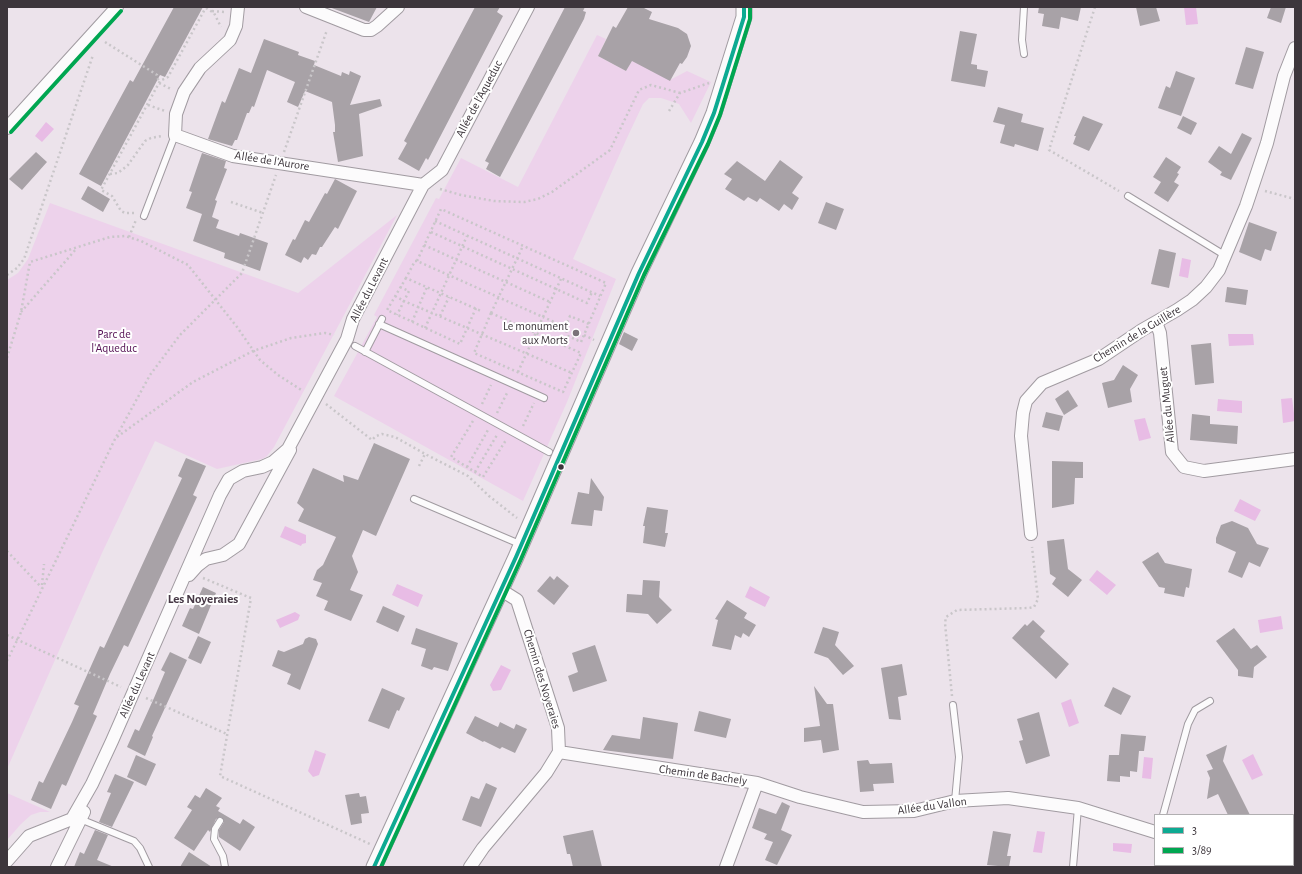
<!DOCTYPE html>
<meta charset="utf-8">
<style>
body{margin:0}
#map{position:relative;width:1302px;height:874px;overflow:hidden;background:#ece3eb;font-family:"Alegreya Sans",sans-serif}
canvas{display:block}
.frame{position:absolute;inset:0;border:8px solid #3d363c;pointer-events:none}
.legend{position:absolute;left:1154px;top:814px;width:140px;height:52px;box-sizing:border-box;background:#fff;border:1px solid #b1afb1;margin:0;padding:5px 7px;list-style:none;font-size:12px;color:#3d363c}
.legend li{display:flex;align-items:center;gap:8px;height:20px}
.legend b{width:20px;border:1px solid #b1afb1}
</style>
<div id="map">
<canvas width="1302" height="874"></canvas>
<div class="frame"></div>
<ul class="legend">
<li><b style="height:5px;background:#0daa92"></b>3</li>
<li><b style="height:5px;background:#00a651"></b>3/89</li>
</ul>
</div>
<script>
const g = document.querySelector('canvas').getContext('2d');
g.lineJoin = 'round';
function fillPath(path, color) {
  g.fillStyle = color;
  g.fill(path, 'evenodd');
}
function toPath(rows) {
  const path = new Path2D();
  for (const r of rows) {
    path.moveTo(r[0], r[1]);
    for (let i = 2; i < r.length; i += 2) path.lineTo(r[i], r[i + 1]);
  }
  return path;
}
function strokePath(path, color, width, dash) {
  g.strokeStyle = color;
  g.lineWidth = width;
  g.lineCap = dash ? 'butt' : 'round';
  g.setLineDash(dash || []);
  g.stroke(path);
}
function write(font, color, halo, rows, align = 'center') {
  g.font = font + ' "Alegreya Sans",sans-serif';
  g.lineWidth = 4;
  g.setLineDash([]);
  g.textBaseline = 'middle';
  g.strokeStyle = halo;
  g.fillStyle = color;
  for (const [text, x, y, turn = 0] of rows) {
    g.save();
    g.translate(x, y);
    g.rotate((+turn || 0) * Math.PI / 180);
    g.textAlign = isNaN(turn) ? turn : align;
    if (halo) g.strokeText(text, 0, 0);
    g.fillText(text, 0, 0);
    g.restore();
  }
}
const green = toPath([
 [597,35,606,39,598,56,626,71,636,54,670,80,687,71,711,82,691,123,679,104,661,98,649,98,643,104,626,140,573,259,616,279,567,402,523,501,334,396,377,317,374,315,436,198,439,199,461,158,518,187],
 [50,203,298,293,397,215,274,447,267,456,262,459,217,469,155,441,102,553,7,769,7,280,18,273,28,259],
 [7,793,50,812,40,812,31,815,21,824,7,840]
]);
const water = toPath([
 [1184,7,1196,7,1198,24,1186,25],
 [46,122,54,129,42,142,35,136],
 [1182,258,1191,260,1188,278,1179,276],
 [1228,334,1253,334,1254,345,1229,346],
 [1292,398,1295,421,1283,423,1281,399],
 [1218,399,1242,401,1242,413,1217,411],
 [1145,418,1151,438,1139,441,1134,420],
 [1240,499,1261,510,1255,521,1234,511],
 [285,526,306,535,306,543,302,544,301,546,280,537],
 [1097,570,1116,585,1107,595,1089,580],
 [397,584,423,595,418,607,392,595],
 [750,586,770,597,765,607,745,597],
 [295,612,300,615,298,620,280,628,276,620],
 [1281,616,1283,629,1260,633,1258,620],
 [501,665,511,670,501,690,493,691,490,685],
 [1071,699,1079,723,1069,727,1061,703],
 [315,750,326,754,319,775,313,777,308,771],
 [1253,754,1263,775,1252,780,1242,760],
 [1144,757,1153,758,1151,779,1142,778],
 [1037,831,1045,832,1042,853,1033,852],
 [1113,843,1132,844,1131,853,1113,851]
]);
const building = toPath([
 [174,7,203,7,165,77,160,75,101,186,79,174,130,80,133,82],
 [329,7,377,7,369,22],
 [475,7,500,7,497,12,503,16,428,160,426,158,419,171,398,159,407,143,404,141],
 [565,7,585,7,583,11,586,12,584,19,500,177,486,169,489,163,485,161],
 [628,7,642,7,652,12,649,19,678,28,687,34,691,46,687,57,682,64,680,63,670,81,632,61,626,71,598,56,613,26,616,28],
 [1039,7,1081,7,1078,21,1061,17,1059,29,1042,26,1044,14,1038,13],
 [1136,7,1156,7,1160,21,1140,26],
 [1271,7,1286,7,1281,23,1267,18],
 [960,31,977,34,971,64,977,65,977,69,988,71,985,87,951,81],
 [264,39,299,52,298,55,315,61,314,65,341,76,342,72,349,75,350,71,361,76,350,105,380,99,382,106,359,114,363,156,338,162,333,132,335,132,335,125,332,102,305,91,298,107,287,102,295,82,267,70,254,107,252,106,249,113,247,113,237,140,235,140,232,146,208,139,222,101,225,103,239,68,251,73],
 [1246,47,1264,52,1253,89,1235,84],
 [1176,71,1195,78,1181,116,1158,108,1166,86,1170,88],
 [998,107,1023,114,1021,122,1044,128,1038,151,1015,144,1014,147,1000,143,1005,125,993,122],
 [1083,116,1103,124,1089,151,1073,144,1076,136,1074,136],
 [1183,116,1197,123,1191,135,1177,128],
 [1242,133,1252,138,1231,180,1220,175,1222,172,1208,162,1219,146,1231,154],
 [36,152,47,162,22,190,9,179],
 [202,153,226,161,224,168,227,169,215,200,217,201,212,217,219,220,216,228,239,236,240,233,268,243,260,271,224,258,225,253,193,241,202,214,186,208,192,192,189,191],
 [1166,157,1181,167,1177,173,1179,174,1174,182,1179,185,1168,202,1154,193,1161,182,1153,177],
 [780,160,803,177,792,193,799,198,792,210,784,204,779,211,760,198,757,202,748,197,744,201,725,189,732,179,724,174,737,161,765,181],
 [335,179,357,191,338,229,335,227,322,247,320,247,316,255,312,254,308,260,304,257,301,263,285,255,293,239,295,240,305,220,309,222,325,193,327,194],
 [88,186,110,199,103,212,81,199],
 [826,202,844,209,836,230,818,223],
 [1249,222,1277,232,1271,251,1265,249,1261,261,1239,252],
 [1159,249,1176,253,1169,288,1151,284],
 [1227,287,1248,290,1246,305,1225,302],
 [624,332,638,339,632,351,619,344],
 [1211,343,1214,383,1195,385,1191,345],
 [1123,365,1138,375,1130,389,1132,402,1108,408,1102,383,1114,380],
 [1068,390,1078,406,1064,415,1055,399],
 [1046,412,1063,416,1059,431,1042,427],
 [1192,414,1210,416,1210,424,1238,426,1237,444,1190,440],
 [374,443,410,459,376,536,363,530,352,556,358,572,350,590,363,595,351,621,324,610,328,601,316,596,322,583,313,580,317,570,323,565,336,537,298,521,304,509,297,503,313,468,344,482,343,475,358,480],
 [186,458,206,466,193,495,197,497,128,647,124,645,110,674,93,714,97,716,66,786,62,784,51,809,31,800,39,781,43,783,72,722,79,706,74,704,100,646,104,648,166,513,182,478,178,476],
 [1052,461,1083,462,1083,478,1075,478,1074,504,1052,508],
 [591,478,604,497,602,511,594,510,592,526,571,524,578,492,589,494],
 [647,507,668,510,665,533,668,533,665,547,643,543,645,526,643,526],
 [1232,521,1248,528,1257,544,1269,548,1260,567,1249,562,1242,578,1228,572,1236,552,1216,543,1216,538,1221,525],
 [1064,539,1068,569,1082,580,1068,597,1052,584,1056,578,1050,574,1047,541],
 [1158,552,1165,563,1192,569,1189,588,1186,587,1184,597,1164,593,1165,588,1159,587,1142,562],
 [550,576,554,580,557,576,569,586,554,605,537,591],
 [643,580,660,581,659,597,672,610,657,624,648,614,626,612,627,594,642,595],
 [203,587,216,593,199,634,182,626,190,608,193,609],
 [727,600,747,613,744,618,756,625,749,637,743,633,741,638,735,635,731,650,712,646,718,620,715,619],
 [383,606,405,616,398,632,376,622],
 [1033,620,1045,631,1040,637,1069,664,1056,679,1012,638,1025,624,1027,626],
 [823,627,839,632,835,645,854,666,843,675,828,658,814,653],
 [416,628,458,643,448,671,434,667,432,670,421,666,426,649,411,644],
 [1234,628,1251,649,1257,645,1267,657,1254,667,1253,678,1238,676,1238,670,1216,641],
 [198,636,211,642,201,664,188,658],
 [309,637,316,639,318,644,300,690,287,684,291,674,272,666,278,650,284,652,303,644,305,639],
 [595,645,607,681,573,692,568,676,578,672,572,653],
 [170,652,187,660,152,736,153,737,145,756,127,747,135,729,139,731,154,698,165,672,161,670],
 [902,664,907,695,898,697,901,720,889,719,881,668],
 [814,686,827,704,833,704,839,750,823,753,821,740,804,742,804,728,820,726],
 [1113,687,1131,696,1121,715,1104,706],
 [382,688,405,698,399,711,397,710,389,729,368,721],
 [699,711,731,719,726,738,694,731],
 [1039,712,1050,756,1026,764,1019,741,1023,740,1017,719],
 [475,716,498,727,500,722,514,729,516,724,527,729,515,753,502,747,500,749,484,741,483,742,466,733],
 [643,717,678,723,673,759,603,750,612,735,640,739],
 [1121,734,1146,736,1144,751,1139,751,1137,772,1130,771,1130,777,1120,776,1120,782,1107,781,1109,755,1119,755],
 [1227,745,1223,761,1250,815,1228,815,1218,794,1207,799,1210,778,1207,771,1213,769,1206,755],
 [136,755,156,764,146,786,127,777],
 [868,760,870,764,892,763,894,783,873,784,874,791,860,792,857,761],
 [115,774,134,782,112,827,99,822,111,793,107,792],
 [486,783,497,788,481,827,462,820,471,796,479,799],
 [206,788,222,798,216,806,220,808,218,811,240,824,243,819,255,827,240,851,219,837,219,830,224,822,221,817,216,819,210,832,208,830,194,851,174,838,192,810,187,807,195,795,200,798],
 [359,793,360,797,366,796,369,813,361,814,362,823,351,825,345,795],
 [782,802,790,806,781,830,792,835,777,865,765,860,773,842,764,839,767,834,752,828,759,808,776,814],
 [95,830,108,835,97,860,114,867,74,867,80,852,84,854],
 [593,830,602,867,573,867,570,854,567,854,563,836],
 [993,831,1011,834,1007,856,1011,856,1009,867,987,865],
 [189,852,212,867,180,867]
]);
const path = toPath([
 [1095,7,1049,150,1119,191],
 [206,8,214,13,221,27],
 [212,11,225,12],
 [105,42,154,73,157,75,159,83,171,89],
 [148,105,165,111],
 [669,111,680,93,709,83],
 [284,152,327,30],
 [110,174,118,173,128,165,145,141,151,138,162,136],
 [440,189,461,195,494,201,524,202,538,199,552,192,610,150,639,90,651,85,680,93],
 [1265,191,1295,199],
 [231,202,263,213],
 [134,213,125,213,121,211,112,196,101,190,160,81,168,77,206,7],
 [435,221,600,296],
 [431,232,587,303,592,292],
 [129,237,136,220],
 [424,245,550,302],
 [417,261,415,261,406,278,481,311],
 [7,275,17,268,24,259,93,55],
 [406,278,387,310,460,344,476,308],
 [561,279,543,317,417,261,441,209,606,283,581,342,568,336,565,327],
 [400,287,409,291,404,301,572,373],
 [395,296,404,301,397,315],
 [21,312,77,248],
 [491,313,581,353,563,392,474,353,491,313],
 [491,313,523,246],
 [440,316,449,297],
 [412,322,427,287],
 [425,328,467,236],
 [584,335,594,340],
 [7,358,21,312,30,262,110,237,125,236,141,241,188,265,237,327,260,360,278,375,303,391],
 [518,372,543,317,565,327,570,316,589,324],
 [326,404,372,440,376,436,382,434,395,437,427,455,468,476,489,496,517,518],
 [482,404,491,385],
 [497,413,507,393],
 [473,421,451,457,483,477,506,440],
 [523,426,534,403],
 [117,437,193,382,253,351,291,338,325,333,334,335],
 [419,466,425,454],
 [467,467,488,430],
 [475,472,497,435],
 [7,551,42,588],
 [203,578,251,598,220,776,370,844],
 [42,585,44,564],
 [7,635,121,687],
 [7,661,115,439,150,375,180,335,242,273,276,175],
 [952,696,945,623,946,617,957,610,1029,608,1034,607,1038,599,1032,547],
 [146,698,227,734]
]);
const service = toPath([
 [1024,54,1022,40,1024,7],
 [1128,196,1226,256],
 [144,216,175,135],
 [379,324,544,398],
 [355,346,549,452],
 [365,352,382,319],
 [414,499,522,545],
 [953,705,959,757,955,801],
 [1163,815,1188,724,1195,710,1210,701],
 [80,819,134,841,140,848,149,867],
 [220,821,215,829,214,839,223,856,225,867],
 [1073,867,1078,808]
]);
const minor = toPath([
 [238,7,236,26,230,40,200,68,184,92,176,114,175,135,233,156,423,185],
 [306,7,364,30,371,30,377,26,398,7],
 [7,128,117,7],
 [1156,322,1160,333,1172,452,1184,467,1204,471,1295,459],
 [1031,534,1021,436,1023,413,1026,401,1042,383,1099,359,1142,330,1177,310,1192,300,1206,287,1219,270,1246,206,1267,143,1284,76,1295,48],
 [189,575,197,566,206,559,223,555,239,544,290,450],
 [559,752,757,783,800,797,863,812,914,811,955,801,1008,798,1078,808,1155,832],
 [7,861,29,836,72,819,92,784,112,741,220,495,229,479,243,471,262,467,273,462,288,449,347,339,353,319,423,185,442,170,528,7],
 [1243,865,1247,867],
 [57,867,84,812],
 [470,867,483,848,546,773,559,752,558,728,517,600,501,590],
 [726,867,757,783]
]);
const tertiary = toPath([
 [374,867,516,557,639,273,702,142,714,113,728,68,744,17,744,7]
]);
const bus1 = toPath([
 [374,867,516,557,639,273,702,142,714,113,744,17,744,7]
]);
const bus2 = toPath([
 [11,132,121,11],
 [381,867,521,559,644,275,708,144,720,115,750,19,750,7]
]);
const markers = [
 [576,333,4,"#7a7379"],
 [561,467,3.5,"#3d363c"]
];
const streetNames = [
 ["Allée de l'Aqueduc",479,99,-62],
 ["Allée de l'Aurore",272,161,9],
 ["Allée du Levant",369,290,-63],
 ["Chemin de la Guillère",1137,334,-31],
 ["Allée du Muguet",1167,405,-96],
 ["Chemin des Noyeraies",542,679,73],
 ["Allée du Levant",137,685,-66],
 ["Chemin de Bachely",703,775,8],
 ["Allée du Vallon",932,806,-8]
];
const poiNames = [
 ["Le monument",568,326],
 ["aux Morts",568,340]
];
const parkNames = [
 ["Parc de",114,334],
 ["l'Aqueduc",114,348]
];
const neighbourhoodNames = [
 ["Les Noyeraies",203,599]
];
fillPath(green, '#edd2eb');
fillPath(water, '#e8bce5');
fillPath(building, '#a8a2a7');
strokePath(service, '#a19ba1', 8);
strokePath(minor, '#a19ba1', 14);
strokePath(tertiary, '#a19ba1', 17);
strokePath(path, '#c9c6c9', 2.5, [2, 3]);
strokePath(service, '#fcfbfc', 6);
strokePath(minor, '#fcfbfc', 12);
strokePath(tertiary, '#fcfbfc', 15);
strokePath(bus1, '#0daa92', 4);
strokePath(bus2, '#00a651', 4);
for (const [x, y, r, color] of markers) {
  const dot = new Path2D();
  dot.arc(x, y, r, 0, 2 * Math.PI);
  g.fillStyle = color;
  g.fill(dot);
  strokePath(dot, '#fff', 1.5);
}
write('12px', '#3d363c', '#fff', streetNames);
write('12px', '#3d363c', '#fff', poiNames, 'right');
write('12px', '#551154', '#fff', parkNames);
write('bold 13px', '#473946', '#fff', neighbourhoodNames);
</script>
